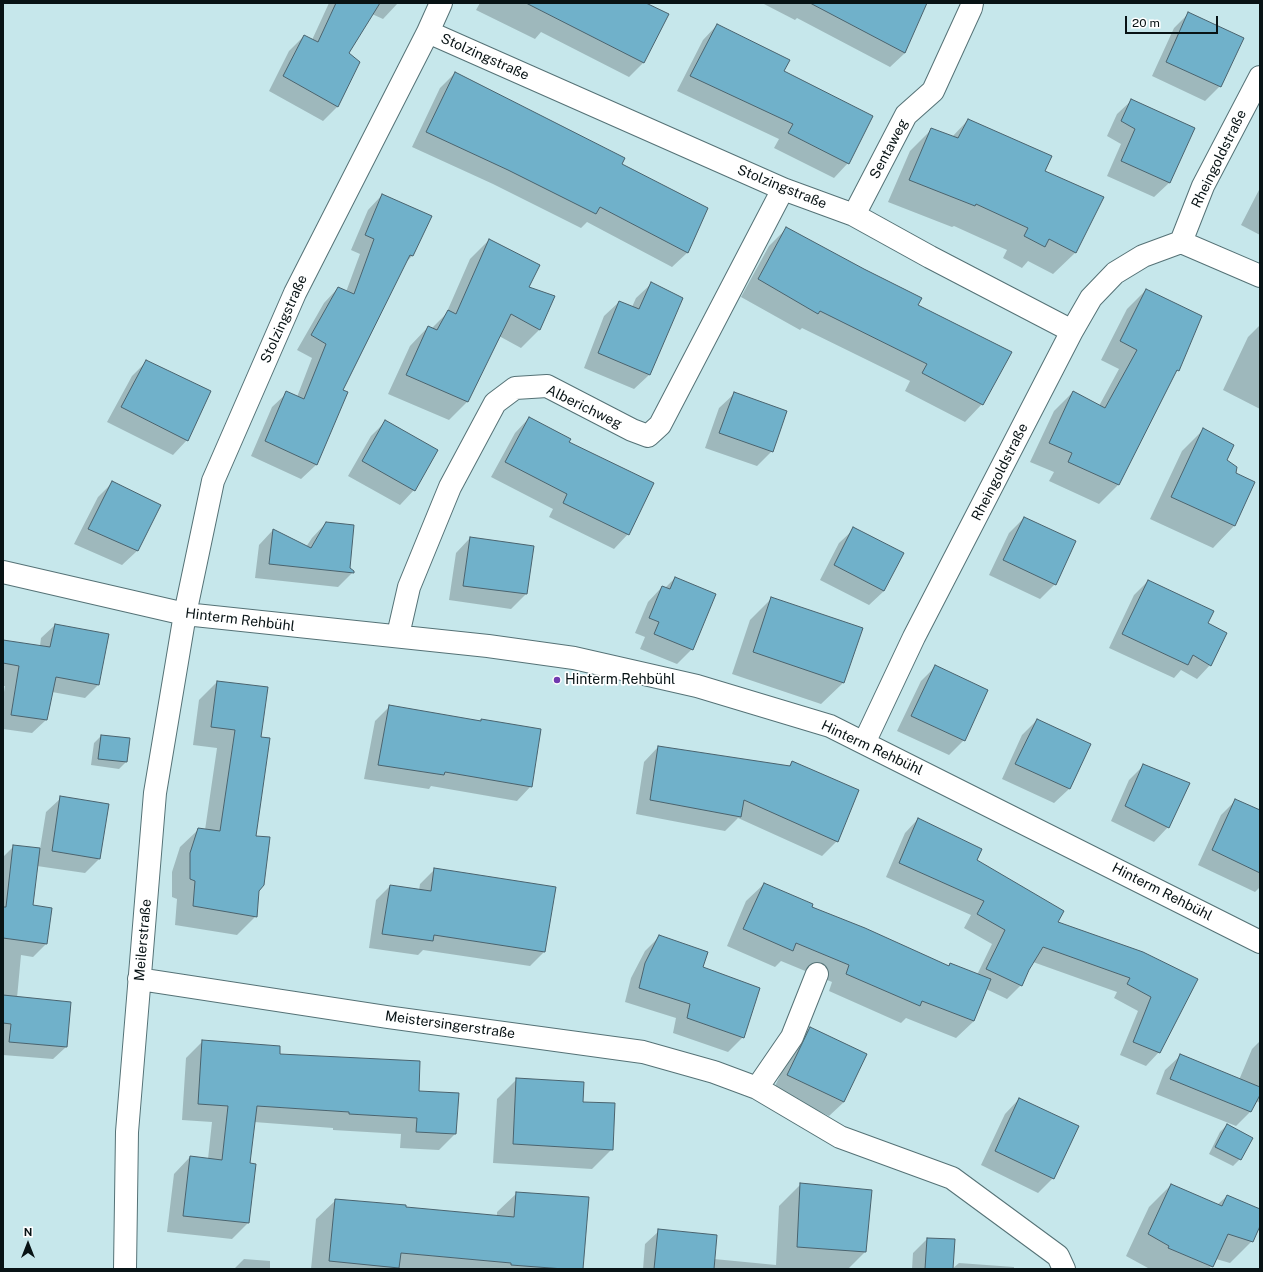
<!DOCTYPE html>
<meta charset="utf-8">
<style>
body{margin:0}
#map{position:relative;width:1263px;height:1272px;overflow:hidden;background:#c6e7eb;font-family:"Public Sans",sans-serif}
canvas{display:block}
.frame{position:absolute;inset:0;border:4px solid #081315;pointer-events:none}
.north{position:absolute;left:8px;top:1224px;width:40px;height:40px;-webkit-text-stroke:3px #fff;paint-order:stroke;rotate:0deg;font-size:11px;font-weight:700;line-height:16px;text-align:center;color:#081315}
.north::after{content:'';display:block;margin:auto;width:14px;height:18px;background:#081315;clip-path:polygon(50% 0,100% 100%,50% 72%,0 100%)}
.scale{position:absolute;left:1125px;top:16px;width:93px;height:18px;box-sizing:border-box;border:2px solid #081315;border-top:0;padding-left:5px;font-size:12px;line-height:14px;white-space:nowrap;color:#081315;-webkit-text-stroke:3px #fff;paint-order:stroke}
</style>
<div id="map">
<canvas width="1263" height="1272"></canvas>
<div class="frame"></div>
<div class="north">N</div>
<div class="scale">20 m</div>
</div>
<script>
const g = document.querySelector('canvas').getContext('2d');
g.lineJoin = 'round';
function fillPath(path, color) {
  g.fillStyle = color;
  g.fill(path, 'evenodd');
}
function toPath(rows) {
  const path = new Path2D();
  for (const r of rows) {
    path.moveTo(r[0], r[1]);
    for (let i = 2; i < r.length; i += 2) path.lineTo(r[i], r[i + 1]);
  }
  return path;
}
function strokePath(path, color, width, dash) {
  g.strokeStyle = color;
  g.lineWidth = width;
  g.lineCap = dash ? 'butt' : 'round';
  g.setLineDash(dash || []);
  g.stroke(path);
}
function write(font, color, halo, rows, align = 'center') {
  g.font = font + ' "Public Sans",sans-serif';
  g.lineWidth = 3.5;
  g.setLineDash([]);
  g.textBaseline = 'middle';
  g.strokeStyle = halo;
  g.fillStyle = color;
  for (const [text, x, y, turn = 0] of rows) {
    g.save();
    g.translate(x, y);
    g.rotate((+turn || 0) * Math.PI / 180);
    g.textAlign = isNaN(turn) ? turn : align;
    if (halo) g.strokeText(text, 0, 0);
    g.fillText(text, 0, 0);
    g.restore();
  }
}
const shadow = toPath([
 [329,3,398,3,383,19,372,14,348,54,338,106,323,121,269,91,289,51,304,36,312,40],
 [480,3,644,3,667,15,643,63,629,77,541,32,535,39,476,10],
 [762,3,924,3,905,53,890,67,797,18,795,20],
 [1188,14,1220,86,1205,101,1152,76,1174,28],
 [717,25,783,72,848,163,834,178,774,148,779,139,677,91,703,40],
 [455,73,621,165,707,208,687,253,672,267,587,222,581,228,493,184,412,147,440,88],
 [1132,100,1194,128,1169,183,1154,197,1107,176,1121,144,1107,136,1117,114],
 [968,120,1043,172,1103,198,1075,253,1053,274,1028,261,1022,268,1003,258,1007,250,954,226,952,227,888,202,910,151,932,129,952,137],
 [1260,188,1260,235,1241,225],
 [382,195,431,217,412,256,404,264,342,390,347,393,316,465,301,479,251,456,272,407,287,393,297,397,312,358,297,350,324,303,338,288,346,292,360,254,351,250,368,210],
 [786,229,917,306,982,404,965,422,905,391,910,381,802,328,800,330,741,297,769,246],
 [489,240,528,288,540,329,521,348,499,336,467,402,449,420,388,394,410,346,428,327,431,329,446,314,470,259],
 [651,284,681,298,649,375,634,389,584,368,604,316,619,302,632,307,636,298],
 [1146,290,1178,370,1173,375,1118,485,1099,504,1049,481,1054,472,1030,462,1054,411,1073,392,1099,406,1119,369,1101,360,1127,309],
 [1260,325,1260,409,1223,390,1248,337],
 [147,361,187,440,173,455,107,422,132,376],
 [734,394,772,451,757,466,705,448,719,408],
 [529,418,568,443,628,534,614,549,549,517,553,509,491,477,515,433],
 [385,422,414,490,400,505,348,476,371,436],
 [1203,430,1235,474,1254,483,1234,526,1213,548,1150,519,1182,451],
 [113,482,160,505,137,551,122,565,74,544,98,497],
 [1024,518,1055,584,1040,599,989,575,1009,533],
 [326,523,348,569,353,572,338,587,255,578,259,545,273,530,306,547,312,538],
 [854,529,884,591,869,605,820,580,839,543],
 [470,538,533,546,526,594,511,609,449,600,456,553],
 [675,578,692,649,677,664,640,649,645,637,635,633,648,602,662,587,665,588],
 [1148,581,1206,623,1210,665,1197,679,1181,670,1174,678,1109,648,1134,595],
 [772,598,861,629,843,683,821,704,732,674,750,620],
 [55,625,98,685,85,698,52,692,46,720,32,733,3,729,3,698,5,686,3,686,3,641,40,646,41,638],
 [936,666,964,740,949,755,897,731,921,681],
 [217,682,260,738,255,836,258,891,256,916,237,935,175,925,177,899,172,897,172,872,180,847,199,829,205,830,217,748,193,745,199,700],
 [390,706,480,722,482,720,531,786,517,801,431,786,429,789,364,779,375,721],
 [1037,720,1089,745,1069,789,1054,803,1002,779,1022,735],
 [101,736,129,739,126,762,119,769,91,765,94,743],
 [658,747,789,766,793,762,837,841,822,856,738,818,725,831,636,814,644,762],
 [1144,765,1168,827,1154,842,1111,821,1129,780],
 [61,798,99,859,85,873,37,866,32,906,51,908,46,944,33,957,21,955,17,998,66,1047,53,1059,3,1055,3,857,14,846,40,849,46,812],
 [1236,800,1260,811,1260,887,1255,892,1198,865,1221,815],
 [918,819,975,860,1056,922,1196,980,1159,1052,1146,1066,1120,1055,1138,1011,1114,998,1117,992,1033,962,1021,985,1007,999,986,989,974,1021,956,1038,906,1018,901,1023,829,991,832,982,781,961,775,967,727,946,746,901,764,884,811,907,948,966,950,964,977,975,992,944,964,928,971,915,886,877,905,833],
 [434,870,544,952,530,966,423,950,418,955,369,948,376,900,390,886,419,890,420,884],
 [660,936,702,967,743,1037,728,1052,673,1033,676,1018,625,1002,631,978,645,951],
 [810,1028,844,1102,829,1116,773,1090,796,1043],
 [1260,1041,1260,1103,1256,1101,1250,1112,1236,1126,1156,1094,1165,1070,1180,1056,1239,1080,1252,1049],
 [202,1042,279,1055,418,1092,458,1094,455,1134,439,1150,400,1148,401,1134,333,1130,333,1128,254,1122,249,1164,248,1223,232,1239,167,1232,174,1174,190,1157,208,1159,212,1122,182,1120,186,1058],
 [517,1079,612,1149,592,1169,493,1163,497,1099],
 [1019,1099,1053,1178,1038,1193,981,1165,1005,1114],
 [1227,1125,1240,1159,1233,1166,1209,1154,1220,1132],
 [801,1184,865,1252,848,1269,643,1269,645,1244,659,1231,714,1259,776,1265,779,1206],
 [1171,1185,1217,1205,1227,1196,1260,1210,1260,1224,1252,1241,1230,1263,1216,1259,1209,1269,1148,1269,1148,1268,1126,1256,1149,1207],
 [517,1193,582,1269,311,1269,316,1219,336,1200,404,1208,497,1217,497,1212],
 [927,1239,952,1269,959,1263,1014,1267,1014,1269,912,1269,913,1253],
 [244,1259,270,1261,270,1269,234,1269]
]);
const building = toPath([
 [336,3,380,3,349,53,360,62,338,107,283,76,304,35,318,42,336,3],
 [526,3,646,3,669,14,644,63,526,3],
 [810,3,927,3,905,53,810,3],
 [1188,12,1244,38,1221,87,1166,62,1188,12],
 [717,24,790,60,784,71,873,116,849,164,788,133,793,124,690,76,717,24],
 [455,72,625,158,622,164,708,208,688,253,600,207,596,214,508,170,426,132,455,72],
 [1131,99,1195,128,1170,183,1121,161,1135,129,1121,121,1131,99],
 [968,119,1052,156,1045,171,1104,197,1076,253,1049,239,1045,247,1024,236,1028,228,976,204,975,206,909,180,931,128,958,138,968,119],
 [382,194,432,216,413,256,410,255,343,390,348,392,317,465,265,441,286,391,304,399,326,344,311,335,338,287,354,294,374,239,365,235,382,194],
 [786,227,864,269,922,298,918,305,1012,352,983,405,922,373,927,364,820,311,818,314,758,279,786,227],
 [489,239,540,265,529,287,555,296,540,330,511,314,468,402,406,375,428,326,437,330,448,310,456,314,489,239],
 [651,282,683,298,650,375,598,353,619,301,639,309,651,282],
 [1146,289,1202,316,1179,371,1177,370,1119,485,1068,462,1072,453,1049,443,1073,391,1105,408,1137,350,1120,341,1146,289],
 [146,360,211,391,188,441,121,407,146,360],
 [734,392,787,411,773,452,719,433,734,392],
 [529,417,571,439,569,442,654,483,629,535,563,503,567,494,505,462,529,417],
 [385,420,438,450,415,491,362,461,385,420],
 [1203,428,1234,445,1227,460,1237,467,1236,473,1255,482,1235,526,1171,497,1203,428],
 [112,481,161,505,138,551,88,529,112,481],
 [1024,517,1076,541,1056,585,1003,560,1024,517],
 [326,522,354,525,350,568,354,571,354,573,269,564,273,529,311,548,326,522],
 [853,527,904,553,884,591,834,565,853,527],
 [470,537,534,546,527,594,463,586,470,537],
 [675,577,716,594,693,650,654,634,659,622,649,618,662,586,670,589,675,577],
 [1148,580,1214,611,1208,623,1227,633,1211,666,1193,655,1188,665,1122,634,1148,580],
 [771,597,863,628,844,683,753,652,771,597],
 [55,624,109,634,99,685,56,677,47,720,11,715,19,666,3,663,3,640,50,647,55,624],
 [935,665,988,690,965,741,911,716,935,665],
 [217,681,268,687,261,737,270,738,256,836,270,837,264,885,259,891,257,917,193,906,195,881,190,879,190,853,198,828,220,831,235,730,211,727,217,681],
 [389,705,481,721,481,719,541,729,532,787,445,772,444,775,378,765,389,705],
 [1037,719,1091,744,1070,789,1015,764,1037,719],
 [101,735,130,738,127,762,98,759,101,735],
 [658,746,790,766,792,761,859,790,838,842,744,800,741,817,650,800,658,746],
 [1143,764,1190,783,1169,828,1125,806,1143,764],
 [60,796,109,804,100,859,52,851,60,796],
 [1235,799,1260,810,1260,873,1212,850,1235,799],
 [918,818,982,849,977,860,1064,911,1058,922,1143,952,1198,979,1160,1053,1133,1042,1151,997,1127,984,1130,978,1043,947,1029,970,1022,986,986,969,1005,930,977,914,984,901,899,863,918,818],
 [13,845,40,848,33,905,52,908,47,944,3,938,3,907,6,907,13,845],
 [434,868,556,887,545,952,434,935,433,941,382,934,390,885,431,891,434,868],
 [764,883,813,904,812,907,865,928,949,966,950,963,991,979,974,1021,922,1001,920,1006,846,974,849,965,796,943,793,951,743,929,764,883],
 [659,935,708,952,703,967,760,988,744,1038,687,1018,690,1004,639,988,645,963,659,935],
 [3,995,71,1002,67,1047,9,1042,11,1024,3,1023,3,995],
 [810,1027,867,1054,844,1102,787,1075,810,1027],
 [202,1040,280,1046,280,1054,420,1061,419,1091,459,1093,456,1134,416,1132,417,1118,349,1114,349,1112,257,1106,250,1163,256,1164,249,1223,183,1216,190,1156,222,1160,228,1106,198,1104,202,1040],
 [1180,1054,1260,1087,1260,1095,1251,1112,1170,1079,1180,1054],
 [516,1078,584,1082,583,1102,615,1103,613,1150,513,1144,516,1078],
 [1019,1098,1079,1126,1054,1179,995,1151,1019,1098],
 [1227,1124,1253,1138,1241,1160,1215,1147,1227,1124],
 [800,1183,872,1190,866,1252,797,1247,800,1183],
 [1171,1184,1222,1206,1227,1195,1260,1209,1260,1226,1253,1242,1228,1234,1213,1267,1168,1248,1169,1246,1148,1234,1171,1184],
 [516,1192,589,1197,583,1269,564,1269,511,1265,511,1263,401,1253,399,1268,329,1261,335,1199,406,1205,406,1207,514,1217,516,1192],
 [658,1229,717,1235,714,1269,654,1269,658,1229],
 [927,1238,955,1239,953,1269,925,1269,927,1238]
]);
const street = toPath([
 [428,32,441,3],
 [854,215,906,115,933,91,971,8,972,3],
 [1181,242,1203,186,1260,77],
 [3,572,185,614,488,646,574,658,697,686,830,726,1260,942],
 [398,635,409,587,450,487,495,403,515,388,547,386,632,430,648,436,660,425,783,189],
 [864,743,914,637,1072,331,1091,298,1115,273,1143,256,1181,242,1260,276],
 [139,979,387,1017,643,1052,714,1072,757,1088,840,1137,952,1178,1058,1256,1064,1269],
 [757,1088,792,1037,817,974],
 [125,1269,127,1132,155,793,185,614,213,481,295,293,428,32,783,189,854,215,930,257,1072,331]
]);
const markers = [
 [557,680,4,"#7039af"]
];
const streetNames = [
 ["Stolzingstraße",485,57,24],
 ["Sentaweg",889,149,-62],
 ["Rheingoldstraße",1219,159,-64],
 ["Stolzingstraße",782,187,22],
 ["Stolzingstraße",284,319,-66],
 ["Alberichweg",584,407,26],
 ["Rheingoldstraße",1000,472,-63],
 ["Hinterm Rehbühl",240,620,7],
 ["Hinterm Rehbühl",872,748,25],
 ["Hinterm Rehbühl",1162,892,27],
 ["Meilerstraße",143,940,-85],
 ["Meistersingerstraße",450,1025,8]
];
const poiNames = [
 ["Hinterm Rehbühl",565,680]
];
fillPath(shadow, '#0003');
fillPath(building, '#70b1ca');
strokePath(building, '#4a636e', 1);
strokePath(street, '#557276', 24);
strokePath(street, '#fff', 22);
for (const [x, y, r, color] of markers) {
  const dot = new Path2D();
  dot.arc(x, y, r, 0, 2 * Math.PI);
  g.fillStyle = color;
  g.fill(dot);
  strokePath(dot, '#fff', 1.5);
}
write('14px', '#081315', '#fff', streetNames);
write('14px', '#081315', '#fff', poiNames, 'left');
</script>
